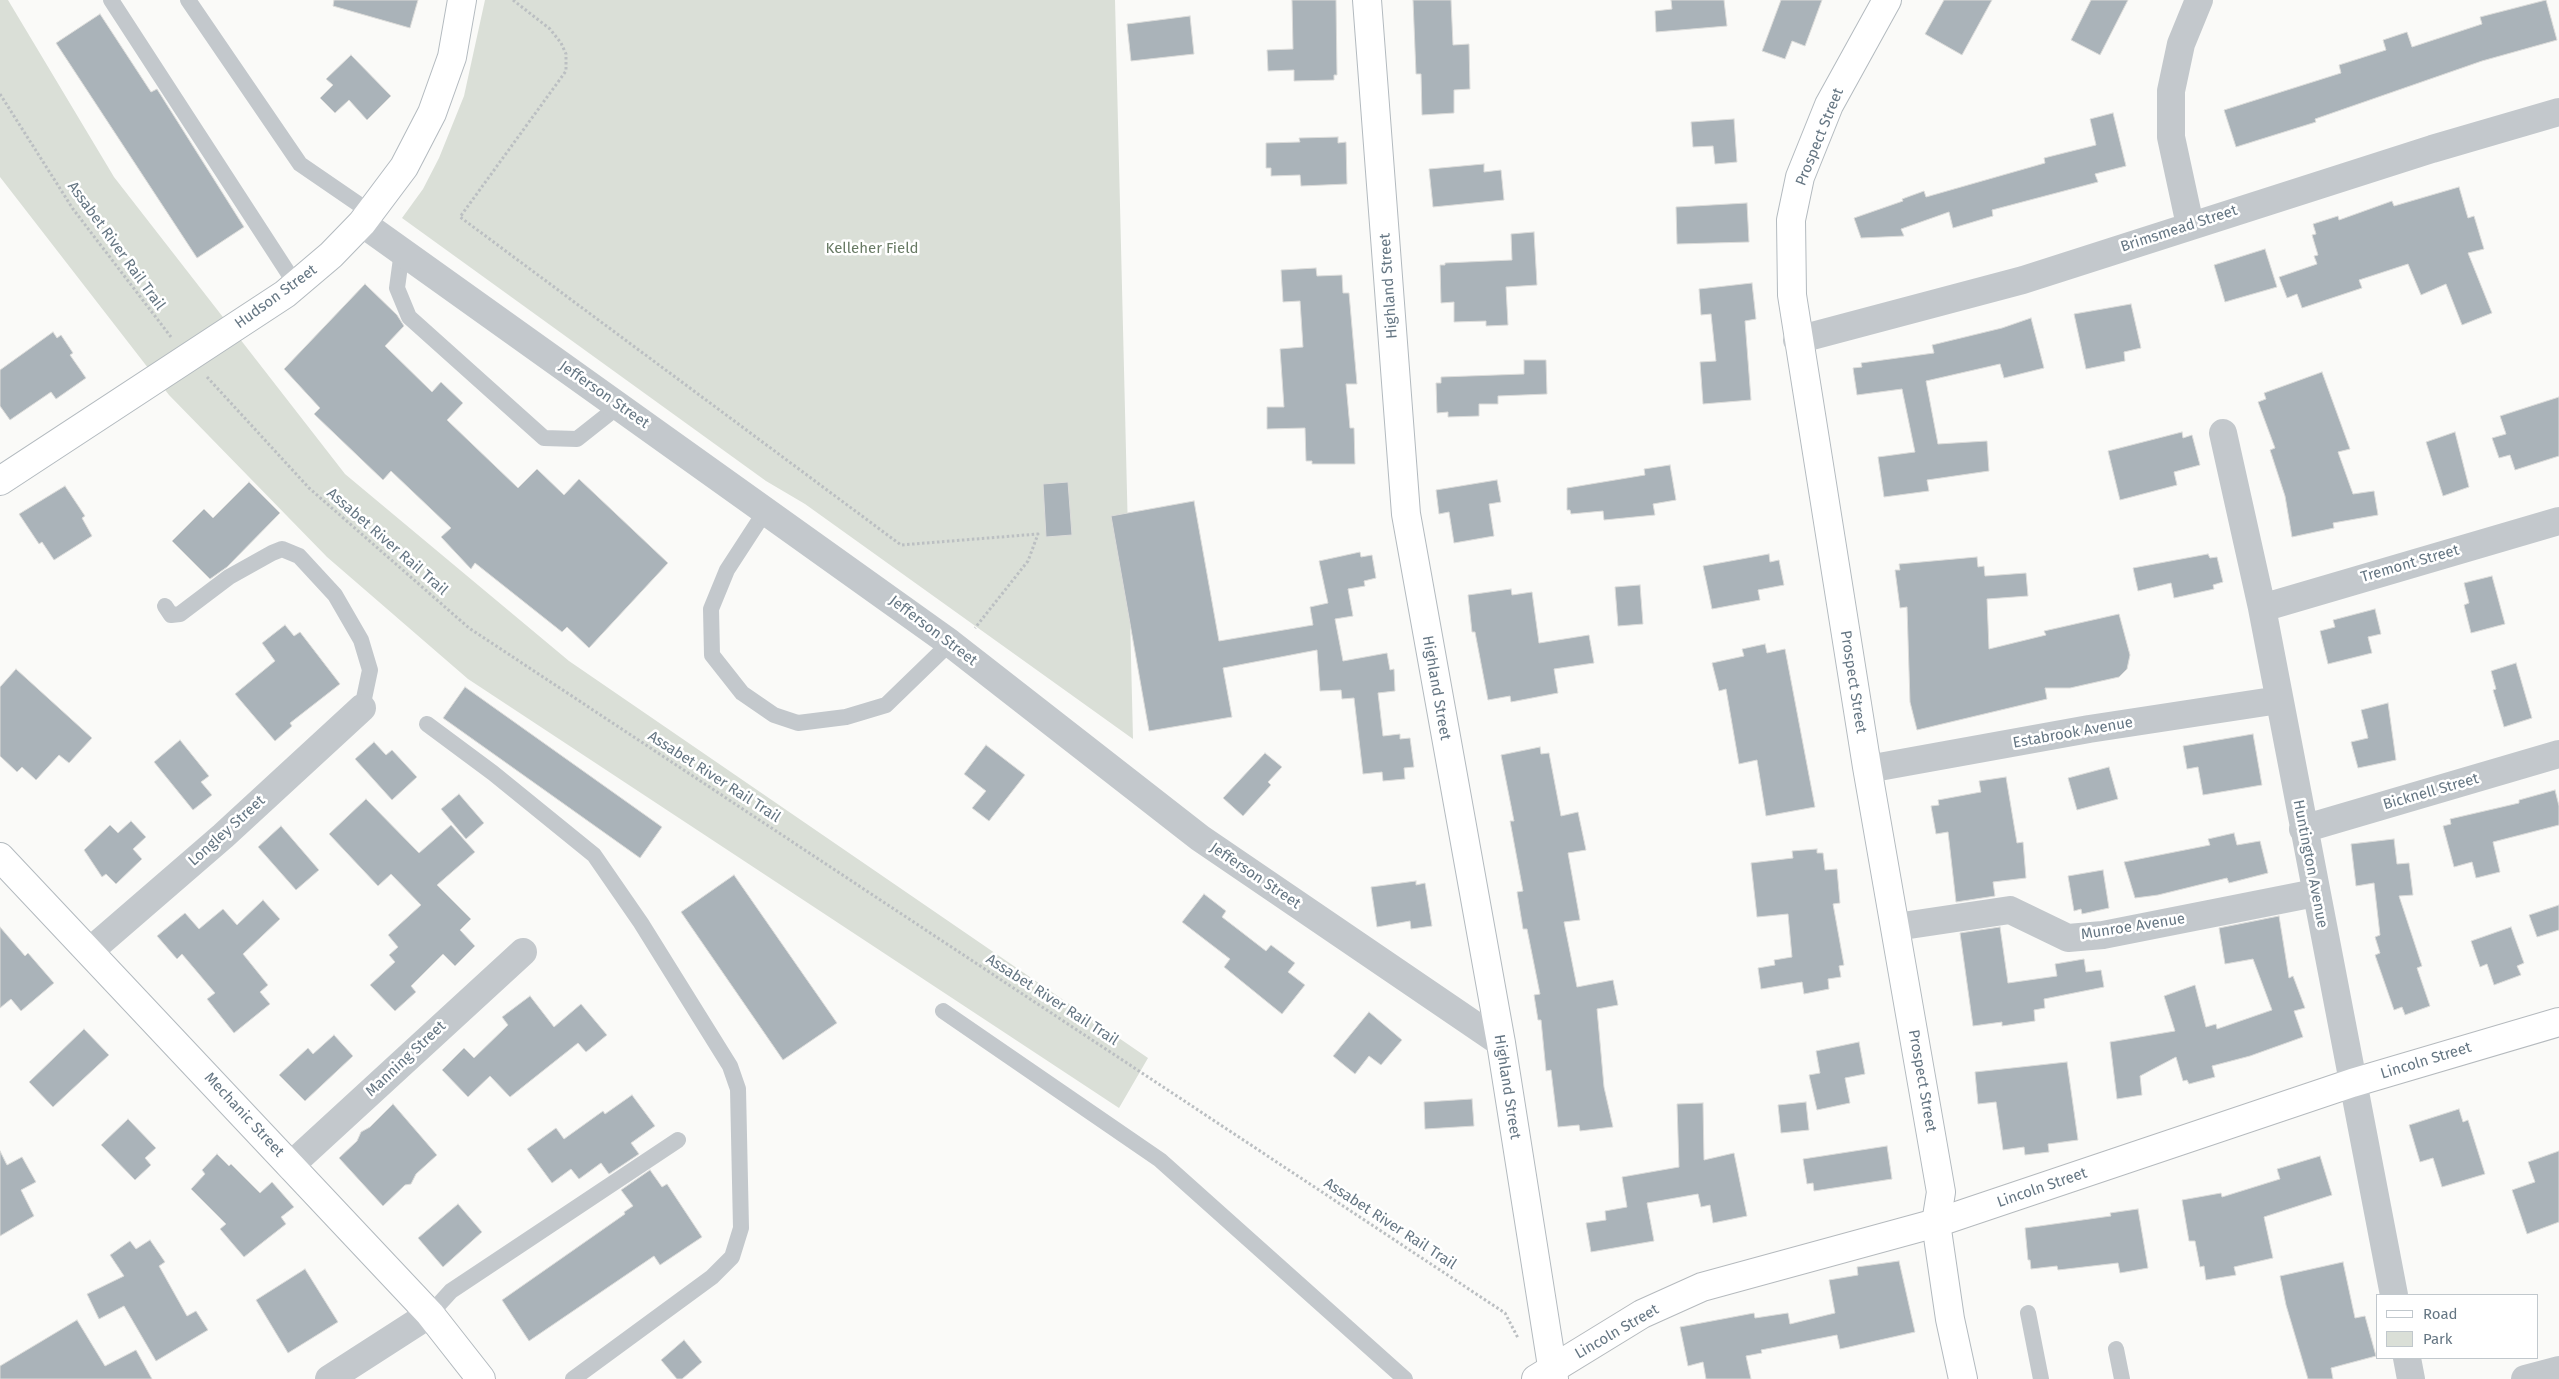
<!DOCTYPE html>
<style>
body{margin:0}
#map{position:relative;width:2559px;height:1379px;overflow:hidden;background:#fafaf8;font-family:"Fira Sans",sans-serif}
canvas{display:block}
.legend{position:absolute;left:2376px;top:1294px;width:162px;height:65px;box-sizing:border-box;background:#fff;border:1px solid #c1c8cd;margin:0;padding:6px 9px;list-style:none;font-size:15px;color:#657683}
.legend li{display:flex;align-items:center;gap:10px;height:25px}
.legend b{width:25px;border:1px solid #c1c8cd}
</style>
<div id="map">
<canvas width="2559" height="1379"></canvas>
<ul class="legend">
<li><b style="height:6px;background:#fff"></b>Road</li>
<li><b style="height:14px;background:#dadfd7"></b>Park</li>
</ul>
</div>
<script>
const g = document.querySelector('canvas').getContext('2d');
g.lineJoin = 'round';
function fillPath(path, color) {
  g.fillStyle = color;
  g.fill(path, 'evenodd');
}
function toPath(rows) {
  const path = new Path2D();
  for (const r of rows) {
    path.moveTo(r[0], r[1]);
    for (let i = 2; i < r.length; i += 2) path.lineTo(r[i], r[i + 1]);
  }
  return path;
}
function strokePath(path, color, width, dash) {
  g.strokeStyle = color;
  g.lineWidth = width;
  g.lineCap = dash ? 'butt' : 'round';
  g.setLineDash(dash || []);
  g.stroke(path);
}
function write(font, color, halo, rows, align = 'center') {
  g.font = font + ' "Fira Sans",sans-serif';
  g.lineWidth = 5;
  g.setLineDash([]);
  g.textBaseline = 'middle';
  g.strokeStyle = halo;
  g.fillStyle = color;
  for (const [text, x, y, turn = 0] of rows) {
    g.save();
    g.translate(x, y);
    g.rotate((+turn || 0) * Math.PI / 180);
    g.textAlign = isNaN(turn) ? turn : align;
    if (halo) g.strokeText(text, 0, 0);
    g.fillText(text, 0, 0);
    g.restore();
  }
}
const green = toPath([
 [0,0,8,0,114,177,345,474,569,661,1148,1058,1119,1108,468,679,327,557,169,395,0,177],
 [485,0,1115,0,1133,739,805,504,766,481,402,218,423,189,439,158,464,96]
]);
const building = toPath([
 [334,0,418,0,410,28,333,6,334,0],
 [1292,0,1336,0,1337,75,1334,75,1334,80,1294,81,1294,70,1268,71,1267,50,1293,49,1292,0],
 [1413,0,1451,0,1453,45,1469,44,1470,89,1454,90,1454,113,1422,115,1421,74,1416,74,1413,0],
 [1671,0,1724,0,1727,26,1656,32,1655,11,1672,9,1671,0],
 [1781,0,1822,0,1805,46,1792,41,1785,59,1762,51,1781,0],
 [1944,0,1992,0,1962,55,1925,34,1944,0],
 [2091,0,2128,0,2100,55,2071,40,2091,0],
 [2546,0,2557,40,2482,61,2315,119,2316,122,2236,147,2224,110,2341,73,2339,65,2386,50,2383,40,2407,32,2412,47,2482,24,2480,17,2546,0],
 [100,14,151,92,157,89,244,227,197,258,56,43,100,14],
 [1190,16,1194,54,1131,61,1127,24,1190,16],
 [351,55,391,96,367,120,349,100,335,113,320,98,333,85,326,79,351,55],
 [2113,113,2126,166,2095,174,2098,182,1992,210,1993,216,1953,228,1949,212,1901,229,1904,236,1861,238,1854,218,1903,201,1902,199,1924,191,1926,197,2045,163,2044,158,2096,145,2090,119,2113,113],
 [1734,119,1737,162,1715,164,1713,146,1693,147,1691,122,1734,119],
 [1338,137,1338,143,1346,142,1347,184,1301,186,1300,175,1271,176,1271,168,1266,168,1266,143,1300,142,1299,138,1338,137],
 [1484,164,1484,172,1501,170,1504,200,1433,207,1429,169,1484,164],
 [2459,187,2468,218,2474,216,2484,249,2468,253,2492,313,2462,325,2446,284,2421,295,2408,264,2359,280,2362,288,2302,308,2297,294,2287,298,2279,277,2317,264,2314,256,2318,255,2312,235,2316,234,2313,224,2338,216,2339,220,2392,201,2394,206,2459,187],
 [1747,203,1749,242,1677,244,1676,207,1747,203],
 [1534,232,1537,285,1506,287,1508,325,1486,326,1486,321,1454,322,1454,302,1441,303,1440,265,1445,265,1445,263,1512,260,1511,234,1534,232],
 [2265,249,2277,287,2225,302,2214,265,2265,249],
 [1316,268,1317,276,1342,275,1343,293,1349,293,1357,384,1346,384,1350,428,1354,428,1355,464,1312,464,1312,461,1306,461,1305,428,1267,429,1267,407,1284,407,1280,349,1303,347,1300,301,1283,302,1281,270,1316,268],
 [1752,283,1756,319,1745,321,1751,400,1703,404,1700,362,1716,361,1711,314,1701,315,1699,289,1752,283],
 [365,284,397,315,404,326,385,346,432,392,441,382,463,403,447,420,518,488,537,469,564,495,579,479,668,563,589,648,567,627,562,632,475,563,471,569,441,537,451,528,391,471,383,480,314,414,320,408,284,369,365,284],
 [2131,304,2141,348,2124,352,2125,361,2086,369,2074,314,2131,304],
 [2031,318,2044,368,2004,378,2000,364,1926,381,1938,444,1987,441,1989,471,1927,480,1929,491,1884,497,1878,457,1915,452,1902,389,1857,395,1853,368,1862,367,1861,363,1934,353,1932,345,2002,328,2031,318],
 [53,332,57,338,61,335,73,353,70,355,86,378,56,399,51,392,10,420,0,406,0,370,53,332],
 [1524,360,1546,360,1547,394,1498,396,1498,404,1479,404,1479,416,1448,417,1448,412,1437,413,1436,383,1441,383,1441,377,1524,374,1524,360],
 [2322,372,2350,449,2338,452,2353,494,2374,491,2378,515,2333,523,2334,528,2292,537,2285,496,2270,450,2275,448,2258,402,2266,399,2264,393,2322,372],
 [2559,397,2559,456,2515,470,2510,455,2499,458,2492,438,2506,434,2500,416,2559,397],
 [2182,432,2183,438,2192,435,2200,465,2174,472,2177,485,2120,500,2108,451,2182,432],
 [2455,432,2469,487,2443,496,2426,442,2455,432],
 [1670,465,1676,500,1653,504,1655,515,1604,520,1603,511,1571,514,1570,510,1567,510,1567,488,1645,475,1644,469,1670,465],
 [1497,480,1501,502,1489,504,1494,536,1454,543,1449,512,1439,514,1436,490,1497,480],
 [249,482,280,513,227,567,210,579,172,541,204,509,213,518,249,482],
 [1068,482,1072,535,1046,537,1043,484,1068,482],
 [65,486,85,516,82,518,92,536,54,560,42,542,39,544,19,514,65,486],
 [1194,501,1219,641,1313,625,1310,607,1328,603,1319,561,1360,552,1361,557,1372,555,1376,578,1364,581,1365,586,1348,589,1353,616,1335,619,1343,661,1387,653,1390,670,1394,669,1395,691,1378,693,1383,736,1400,734,1400,739,1410,738,1414,767,1404,768,1405,779,1383,781,1382,772,1363,774,1354,698,1342,699,1341,690,1320,691,1317,650,1223,668,1232,717,1149,731,1111,516,1194,501],
 [1769,554,1770,562,1779,560,1784,585,1758,590,1760,600,1712,609,1703,566,1769,554],
 [2208,554,2210,558,2217,557,2223,582,2213,585,2214,589,2174,598,2171,583,2138,591,2133,568,2208,554],
 [1977,557,1978,567,1984,566,1985,576,2026,573,2028,596,1987,599,1989,649,2046,635,2044,631,2119,614,2130,655,2127,669,2119,677,2070,688,2045,688,2047,699,1917,730,1910,702,1907,607,1900,608,1895,570,1900,570,1899,564,1977,557],
 [2492,576,2505,624,2471,633,2464,605,2469,603,2464,583,2492,576],
 [1640,585,1643,624,1618,626,1615,587,1640,585],
 [1511,589,1512,595,1532,592,1539,643,1589,635,1594,663,1554,669,1558,693,1511,702,1510,696,1488,700,1475,632,1472,632,1468,595,1511,589],
 [2375,609,2381,634,2368,637,2372,653,2328,664,2320,631,2335,627,2333,620,2375,609],
 [285,625,294,636,300,632,340,684,290,723,292,726,275,741,235,694,275,661,262,643,285,625],
 [1765,644,1767,653,1785,649,1815,807,1766,816,1757,760,1739,764,1726,689,1719,691,1712,663,1744,656,1742,649,1765,644],
 [2516,663,2532,718,2504,727,2493,690,2496,689,2491,671,2516,663],
 [16,669,92,738,69,763,59,755,36,780,22,767,17,772,0,756,0,687,16,669],
 [465,687,662,827,640,858,443,718,465,687],
 [2388,703,2396,760,2358,768,2351,742,2368,738,2361,710,2388,703],
 [2253,734,2262,785,2203,795,2198,767,2187,769,2183,746,2253,734],
 [180,740,209,776,201,782,212,795,193,810,154,762,180,740],
 [374,742,386,755,392,750,417,777,392,800,355,759,374,742],
 [986,745,1025,775,989,821,972,808,986,791,964,774,986,745],
 [1540,747,1541,754,1549,753,1561,816,1578,812,1586,850,1568,853,1580,920,1564,922,1577,987,1613,980,1618,1005,1597,1009,1604,1087,1613,1127,1580,1131,1579,1125,1558,1127,1551,1070,1546,1071,1541,1020,1538,1020,1534,995,1540,994,1527,929,1523,929,1517,892,1523,891,1510,821,1514,821,1501,755,1540,747],
 [1265,753,1282,767,1268,782,1271,785,1243,816,1223,798,1265,753],
 [2109,767,2118,799,2077,810,2068,778,2109,767],
 [2006,777,2017,843,2023,842,2026,878,1993,882,1995,896,1956,902,1948,832,1936,834,1931,806,1939,805,1938,800,1981,792,1979,781,2006,777],
 [2555,790,2559,806,2559,825,2493,842,2500,872,2476,878,2472,862,2454,867,2443,826,2451,824,2450,819,2519,803,2519,800,2555,790],
 [459,794,484,823,466,839,441,809,459,794],
 [366,799,419,853,451,825,475,852,437,885,471,919,460,930,475,946,455,966,443,954,411,986,416,992,395,1011,370,985,395,962,389,955,398,947,388,935,421,905,391,874,378,886,329,834,366,799],
 [131,821,146,837,133,849,142,859,116,884,106,874,102,877,84,850,110,825,118,833,131,821],
 [281,826,319,870,296,890,258,847,281,826],
 [2234,833,2237,845,2260,841,2268,873,2229,883,2227,878,2158,895,2135,898,2124,862,2210,845,2208,839,2234,833],
 [2394,839,2397,864,2409,863,2413,895,2399,896,2422,966,2417,968,2430,1006,2405,1015,2402,1007,2394,1010,2375,955,2380,953,2375,937,2380,935,2374,883,2356,886,2351,844,2394,839],
 [1817,849,1817,853,1823,853,1825,870,1837,869,1840,903,1833,904,1844,965,1839,966,1841,977,1828,979,1829,989,1804,994,1802,982,1761,989,1758,968,1775,965,1774,960,1792,957,1788,914,1757,917,1751,863,1793,858,1792,851,1817,849],
 [2103,870,2109,908,2082,914,2081,909,2074,911,2068,876,2103,870],
 [734,875,837,1023,783,1060,681,912,734,875],
 [1416,881,1416,885,1425,883,1432,926,1411,929,1410,921,1377,927,1371,887,1416,881],
 [1204,894,1226,911,1222,917,1266,951,1271,945,1295,963,1288,972,1305,985,1282,1014,1224,967,1230,959,1182,922,1204,894],
 [263,900,280,919,243,954,268,985,260,992,270,1004,234,1033,207,999,215,993,182,954,177,959,157,936,185,913,199,929,223,909,237,925,263,900],
 [2559,905,2559,930,2537,937,2529,915,2559,905],
 [2279,916,2289,978,2293,976,2305,1008,2294,1011,2303,1037,2250,1056,2212,1066,2215,1077,2189,1084,2187,1080,2183,1081,2176,1057,2140,1076,2142,1095,2117,1099,2110,1042,2175,1031,2164,996,2195,985,2206,1027,2216,1024,2217,1029,2272,1010,2253,959,2225,964,2219,928,2279,916],
 [0,927,25,956,28,953,54,983,21,1011,11,999,0,1008,0,927],
 [2000,927,2008,983,2057,976,2055,964,2084,959,2086,972,2101,970,2104,987,2044,999,2045,1008,2034,1010,2035,1021,2002,1026,2002,1022,1973,1026,1960,933,2000,927],
 [2511,927,2524,963,2517,966,2521,975,2494,985,2487,964,2480,967,2471,941,2511,927],
 [530,996,554,1027,581,1004,607,1035,586,1052,578,1043,510,1097,490,1076,468,1097,442,1070,464,1048,474,1058,508,1025,502,1017,530,996],
 [1369,1012,1402,1040,1381,1065,1369,1056,1355,1074,1333,1056,1369,1012],
 [84,1029,109,1055,53,1107,29,1082,84,1029],
 [334,1035,353,1056,305,1101,279,1075,308,1048,313,1054,334,1035],
 [1859,1042,1865,1074,1845,1078,1850,1103,1817,1110,1809,1075,1820,1073,1816,1051,1859,1042],
 [2067,1062,2078,1140,2048,1144,2049,1152,2025,1155,2024,1147,2003,1150,1996,1102,1978,1104,1975,1072,2067,1062],
 [632,1095,655,1126,631,1143,639,1154,609,1174,601,1163,579,1179,571,1169,552,1183,527,1149,556,1128,564,1139,603,1111,605,1114,632,1095],
 [1472,1099,1474,1126,1425,1129,1424,1102,1472,1099],
 [1806,1102,1809,1130,1781,1133,1778,1105,1806,1102],
 [1703,1103,1704,1160,1734,1153,1747,1216,1713,1223,1710,1205,1701,1207,1698,1194,1647,1203,1654,1241,1591,1252,1586,1223,1606,1220,1605,1211,1627,1207,1622,1177,1679,1167,1677,1104,1703,1103],
 [393,1104,437,1155,416,1174,411,1184,405,1185,383,1206,339,1158,357,1141,361,1132,370,1127,393,1104],
 [2459,1109,2463,1122,2468,1120,2485,1174,2442,1187,2433,1158,2420,1162,2409,1125,2459,1109],
 [128,1119,156,1148,145,1158,151,1165,135,1180,101,1145,128,1119],
 [1887,1146,1892,1179,1814,1191,1813,1183,1807,1184,1803,1159,1887,1146],
 [0,1151,7,1165,22,1157,36,1182,21,1190,34,1216,0,1236,0,1151],
 [2559,1151,2559,1222,2527,1234,2512,1190,2535,1182,2528,1162,2559,1151],
 [217,1154,229,1166,231,1164,260,1193,272,1182,294,1207,281,1217,286,1224,244,1257,220,1229,226,1224,191,1189,205,1174,202,1170,217,1154],
 [2320,1156,2332,1195,2264,1217,2273,1258,2234,1267,2236,1275,2206,1280,2204,1266,2200,1267,2195,1241,2189,1241,2182,1200,2221,1193,2222,1197,2280,1179,2277,1169,2320,1156],
 [650,1170,662,1187,667,1184,702,1237,660,1265,654,1256,529,1341,502,1300,625,1214,624,1212,633,1206,621,1190,650,1170],
 [458,1204,482,1232,443,1267,418,1238,458,1204],
 [2138,1209,2148,1268,2120,1273,2118,1263,2058,1270,2057,1266,2031,1269,2030,1260,2028,1260,2025,1228,2111,1216,2110,1213,2138,1209],
 [150,1240,165,1262,159,1266,187,1316,196,1311,208,1330,156,1361,124,1306,99,1319,87,1294,124,1276,110,1255,130,1241,136,1249,150,1240],
 [1899,1261,1915,1332,1840,1349,1837,1335,1761,1350,1762,1353,1746,1356,1751,1379,1706,1379,1703,1362,1688,1366,1680,1327,1754,1313,1755,1318,1788,1313,1790,1324,1835,1313,1829,1280,1858,1275,1857,1267,1899,1261],
 [2343,1262,2355,1318,2365,1316,2376,1356,2331,1368,2333,1379,2308,1379,2286,1305,2280,1276,2343,1262],
 [305,1269,338,1322,288,1353,256,1300,305,1269],
 [77,1320,105,1366,136,1350,152,1379,0,1379,0,1366,77,1320],
 [684,1340,702,1362,682,1379,677,1379,661,1360,684,1340]
]);
const path = toPath([
 [513,0,550,29,561,43,566,54,566,71,460,217,901,545,1038,534,1028,561,975,628],
 [0,94,73,209,171,337],
 [207,377,309,488,469,628,1505,1313,1518,1338]
]);
const lane = toPath([
 [111,0,296,285],
 [188,0,300,164,370,212],
 [402,251,397,288,409,317,544,438,577,439,620,405],
 [766,510,727,570,711,609,712,655,742,693,774,715,798,723,846,717,886,705,950,643],
 [165,606,171,615,180,614,229,577,272,553,282,549,299,556,335,595,361,640,370,670,362,708],
 [427,724,493,773,594,855,641,923,730,1066,738,1089,741,1228,732,1257,712,1277,573,1379],
 [943,1011,1160,1160,1405,1379],
 [2028,1313,2041,1379],
 [430,1314,451,1291,678,1140],
 [2116,1349,2122,1379]
]);
const street = toPath([
 [362,223,950,643,1200,838,1501,1043],
 [2190,225,2171,137,2171,91,2181,44,2199,0],
 [1797,340,2023,280,2432,149,2559,112],
 [2223,433,2262,608,2394,1295],
 [2262,608,2559,521],
 [1868,769,2089,729,2279,700],
 [2303,829,2559,754],
 [1896,927,2010,910,2068,938,2103,935,2315,893],
 [90,951,223,836,362,708],
 [290,1166,523,952],
 [2407,1358,2411,1379],
 [329,1379,430,1314],
 [2525,1379,2559,1370]
]);
const secondary = toPath([
 [1367,0,1406,514,1501,1043,1554,1379],
 [1887,0,1829,105,1800,177,1791,220,1792,295,1867,767,1941,1192,1936,1223,1950,1319,1963,1379],
 [0,481,285,294,331,255,362,223,404,167,432,113,452,57,462,0],
 [0,857,430,1314,481,1379]
]);
const primary = toPath([
 [1536,1379,1642,1314,1702,1287,1936,1223,2352,1083,2559,1022]
]);
const streetNames = [
 ["Prospect Street",1820,137,-68],
 ["Brimsmead Street",2179,229,-18],
 ["Assabet River Rail Trail",116,246,54],
 ["Highland Street",1389,286,-94],
 ["Hudson Street",276,297,-36],
 ["Jefferson Street",604,395,35],
 ["Assabet River Rail Trail",387,542,41],
 ["Tremont Street",2410,564,-16],
 ["Jefferson Street",933,631,37],
 ["Prospect Street",1853,682,81],
 ["Highland Street",1436,688,80],
 ["Estabrook Avenue",2073,733,-10],
 ["Assabet River Rail Trail",714,777,33],
 ["Bicknell Street",2431,792,-16],
 ["Longley Street",227,831,-42],
 ["Huntington Avenue",2310,864,79],
 ["Jefferson Street",1255,876,34],
 ["Munroe Avenue",2133,927,-9],
 ["Assabet River Rail Trail",1052,1000,33],
 ["Manning Street",406,1059,-43],
 ["Lincoln Street",2426,1061,-17],
 ["Prospect Street",1922,1081,80],
 ["Highland Street",1507,1087,81],
 ["Mechanic Street",244,1115,47],
 ["Lincoln Street",2042,1188,-19],
 ["Assabet River Rail Trail",1390,1224,33],
 ["Lincoln Street",1617,1332,-30]
];
const parkNames = [
 ["Kelleher Field",872,249]
];
fillPath(green, '#dadfd7');
fillPath(building, '#aab3b9');
strokePath(building, '#dcdcda', 1);
strokePath(secondary, '#b3babf', 30);
strokePath(primary, '#b5babe', 30);
strokePath(path, '#bbbfc2', 3, [2.5, 2.5]);
strokePath(lane, '#c3c8cc', 16);
strokePath(street, '#c3c8cc', 28);
strokePath(secondary, '#fff', 28);
strokePath(primary, '#fff', 28);
write('15px', '#657683', '#fff', streetNames);
write('15px', '#687a64', '#fff', parkNames);
</script>
